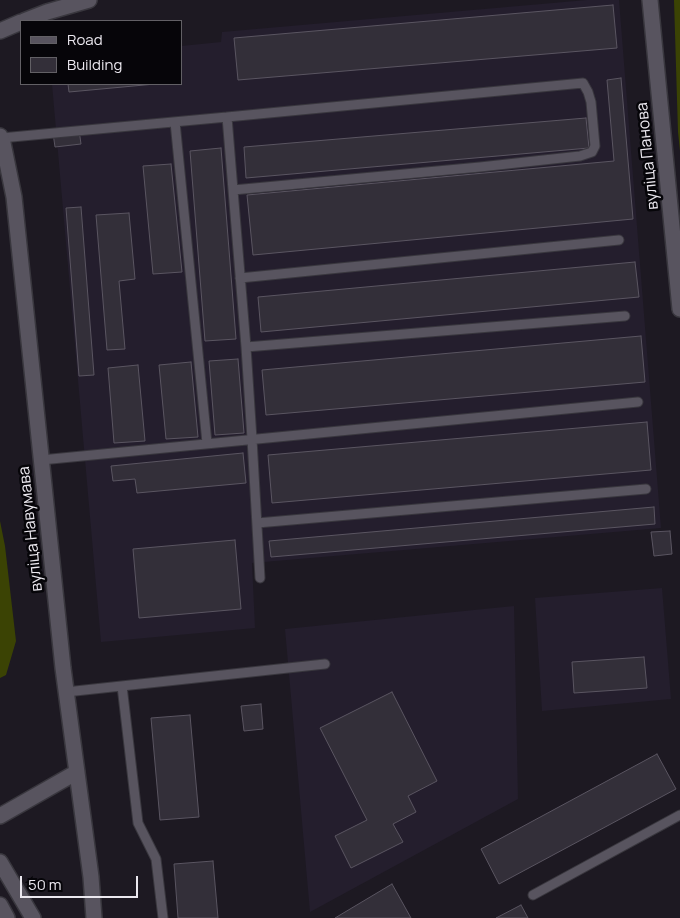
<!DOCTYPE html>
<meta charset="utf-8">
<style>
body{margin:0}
#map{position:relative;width:680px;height:918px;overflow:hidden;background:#1d1922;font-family:Manrope,sans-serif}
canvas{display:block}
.legend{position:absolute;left:20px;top:20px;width:162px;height:65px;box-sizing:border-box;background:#060509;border:1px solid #626065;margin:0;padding:6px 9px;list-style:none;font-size:15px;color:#ebe8ef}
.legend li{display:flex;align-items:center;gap:10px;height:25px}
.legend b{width:25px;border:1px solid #626065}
.scale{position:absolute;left:20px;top:876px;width:118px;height:22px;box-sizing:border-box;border:2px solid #ebe8ef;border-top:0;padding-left:6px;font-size:15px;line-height:18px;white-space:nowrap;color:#ebe8ef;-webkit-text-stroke:4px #060509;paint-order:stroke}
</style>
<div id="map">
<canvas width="680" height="918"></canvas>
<ul class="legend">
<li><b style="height:6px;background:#58545f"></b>Road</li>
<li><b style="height:14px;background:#332f39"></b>Building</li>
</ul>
<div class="scale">50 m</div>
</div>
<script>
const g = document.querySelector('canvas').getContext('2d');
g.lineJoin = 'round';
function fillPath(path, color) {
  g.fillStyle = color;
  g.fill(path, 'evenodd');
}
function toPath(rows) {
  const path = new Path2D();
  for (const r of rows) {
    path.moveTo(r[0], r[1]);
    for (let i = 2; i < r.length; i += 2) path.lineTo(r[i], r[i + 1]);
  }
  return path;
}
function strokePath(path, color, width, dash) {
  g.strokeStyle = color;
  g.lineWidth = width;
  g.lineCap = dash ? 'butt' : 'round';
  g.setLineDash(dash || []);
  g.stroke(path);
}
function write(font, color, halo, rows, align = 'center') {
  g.font = font + ' Manrope,sans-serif';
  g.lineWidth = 5;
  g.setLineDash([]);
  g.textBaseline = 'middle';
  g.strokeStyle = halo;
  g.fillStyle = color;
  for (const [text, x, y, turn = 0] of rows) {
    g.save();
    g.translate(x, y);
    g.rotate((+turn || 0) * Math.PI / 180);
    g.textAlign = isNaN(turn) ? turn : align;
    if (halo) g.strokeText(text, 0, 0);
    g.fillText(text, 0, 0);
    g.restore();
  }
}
const built = toPath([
 [587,0,619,0,661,528,252,563,255,628,101,642,52,84,181,84,181,46,221,42,222,32],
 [662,588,671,699,542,711,535,598],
 [514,606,518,799,310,912,285,629]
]);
const green = toPath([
 [674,0,680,0,680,151,678,132],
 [0,521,5,546,16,641,6,675,0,678]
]);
const building = toPath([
 [613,5,617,48,238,80,234,38,613,5],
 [621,78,633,219,253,255,247,195,614,161,607,80,621,78],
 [68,84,155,84,69,92,68,84],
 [586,118,589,148,246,178,244,147,586,118],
 [79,130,81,144,55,147,53,133,79,130],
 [221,148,236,339,205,341,190,151,221,148],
 [171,164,182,272,153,274,143,166,171,164],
 [81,207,94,375,79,376,66,208,81,207],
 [129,213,135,279,119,281,125,349,107,350,96,215,129,213],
 [635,262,639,297,261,332,258,297,635,262],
 [641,336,645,382,266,415,262,370,641,336],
 [238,359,244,433,215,435,209,361,238,359],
 [191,362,198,437,166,439,159,365,191,362],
 [138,365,145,441,114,443,108,368,138,365],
 [647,422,651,470,272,503,268,455,647,422],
 [243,453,246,483,137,493,135,479,113,481,111,466,243,453],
 [654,507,655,524,271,557,269,541,654,507],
 [670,531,672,554,654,556,651,532,670,531],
 [235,540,241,609,139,618,133,549,235,540],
 [644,657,647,688,574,693,572,662,644,657],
 [392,692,437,781,408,796,416,812,393,824,403,842,351,868,335,836,367,820,320,728,392,692],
 [261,704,263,729,244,731,241,706,261,704],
 [190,715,199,817,160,820,151,718,190,715],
 [657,754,676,789,499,884,481,849,657,754],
 [213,861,218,918,178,918,174,864,213,861],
 [392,884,411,918,335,918,392,884],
 [521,905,528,918,496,918,521,905]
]);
const service = toPath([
 [175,122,207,443],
 [1,138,227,117],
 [233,190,480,167,580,156,592,152,595,146,591,102,588,92,583,83,227,117,233,190,246,347,252,439,260,578],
 [240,278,619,240],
 [246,347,625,316],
 [41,460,638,402],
 [257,523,646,489],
 [122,686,138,823,156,859,163,918],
 [66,692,325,664],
 [533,895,680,815]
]);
const minor = toPath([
 [650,0,680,309],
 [24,21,47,12,89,0],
 [0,31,21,22],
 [0,136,3,143,14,197,63,668,91,877,94,918],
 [0,816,77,772],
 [0,862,33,918],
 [0,905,7,918]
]);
const streetNames = [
 ["вуліца Панова",648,156,-96],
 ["вуліца Навумава",31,529,-96]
];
fillPath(built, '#241e2d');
fillPath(green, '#3b4304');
fillPath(building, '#332f39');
strokePath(building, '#5a5561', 1);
strokePath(service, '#39373e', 11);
strokePath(minor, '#39373e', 18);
strokePath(service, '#58545f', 9);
strokePath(minor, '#58545f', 15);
write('16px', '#ebe8ef', '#060509', streetNames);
</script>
